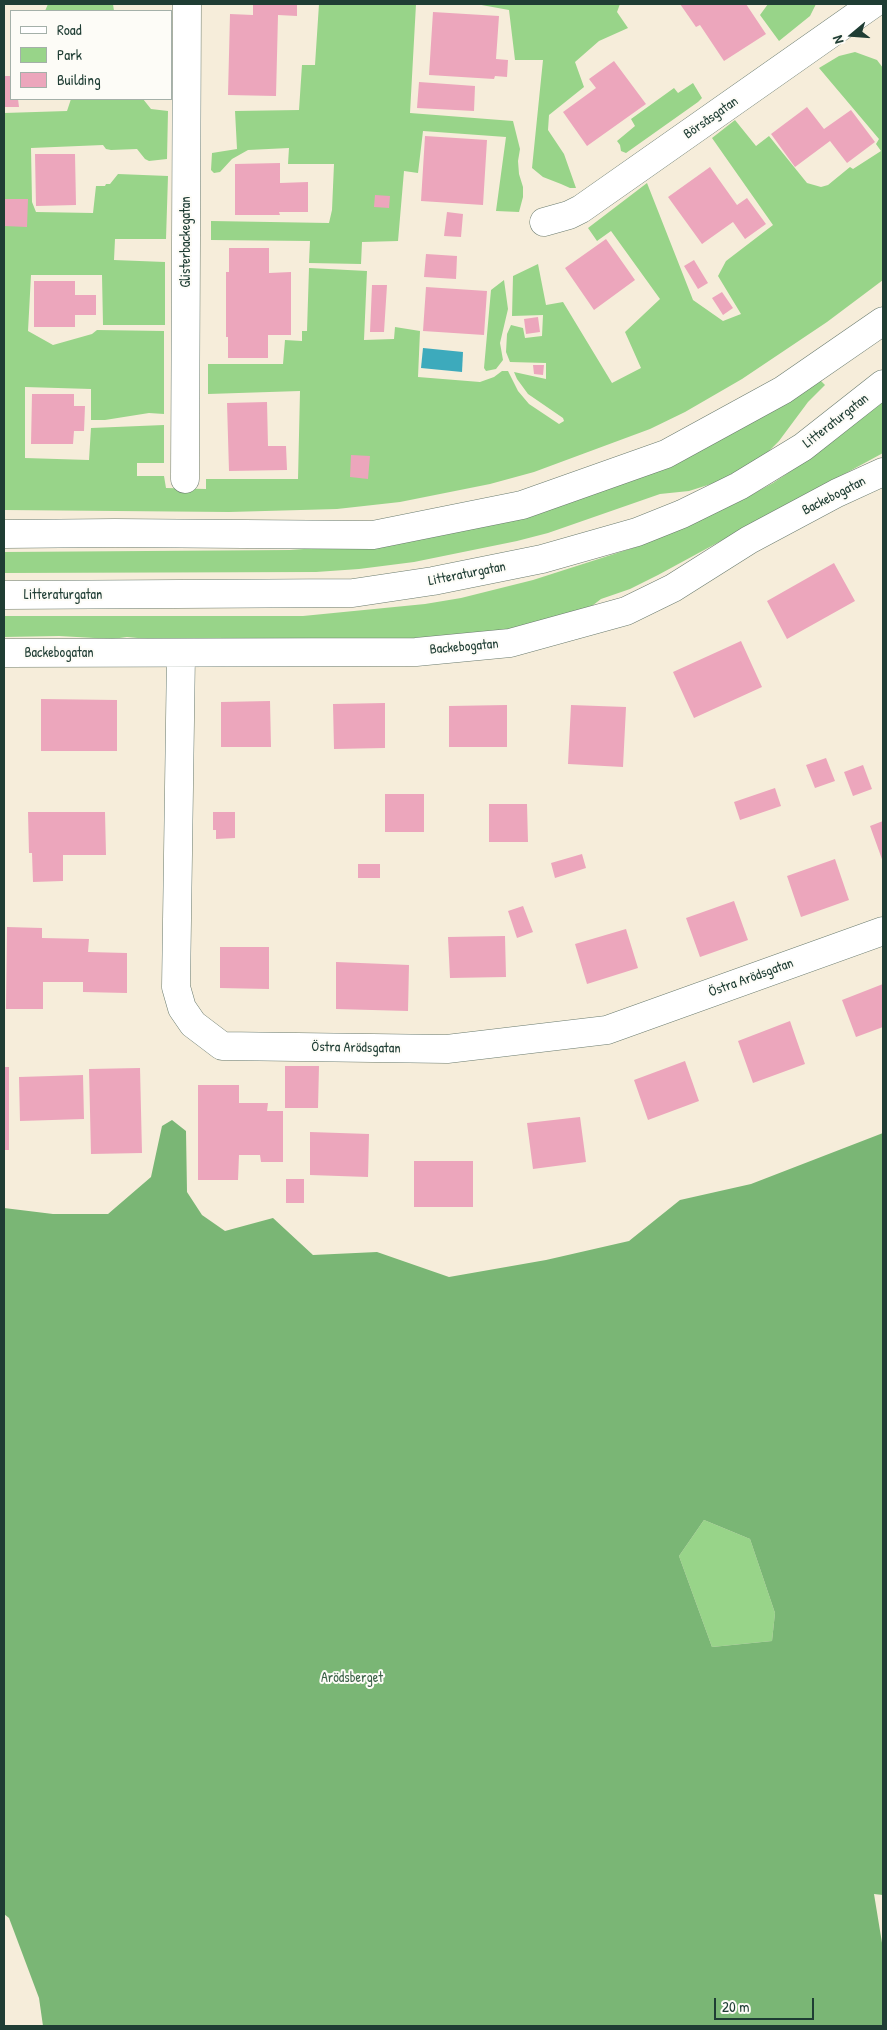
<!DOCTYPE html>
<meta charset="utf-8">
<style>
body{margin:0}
#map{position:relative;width:887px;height:2030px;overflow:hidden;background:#f6edda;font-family:"Patrick Hand",sans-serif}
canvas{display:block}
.frame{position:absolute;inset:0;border:5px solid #1f3d34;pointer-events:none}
.legend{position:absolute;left:10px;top:10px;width:162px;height:90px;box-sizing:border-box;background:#fdfcf7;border:1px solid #a4b0a9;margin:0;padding:6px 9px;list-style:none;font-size:15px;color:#1f3d34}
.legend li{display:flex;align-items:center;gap:10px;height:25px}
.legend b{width:25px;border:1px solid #a4b0a9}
.north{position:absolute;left:827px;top:10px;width:50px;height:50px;-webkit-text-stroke:4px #fdfcf7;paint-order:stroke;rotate:252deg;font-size:14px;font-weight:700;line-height:20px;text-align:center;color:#1f3d34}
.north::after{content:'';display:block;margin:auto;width:18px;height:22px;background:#1f3d34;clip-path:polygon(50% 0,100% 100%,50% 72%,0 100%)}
.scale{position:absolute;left:714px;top:1998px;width:100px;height:22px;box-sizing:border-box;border:2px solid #1f3d34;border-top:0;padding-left:6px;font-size:15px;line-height:18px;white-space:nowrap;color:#1f3d34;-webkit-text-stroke:4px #fdfcf7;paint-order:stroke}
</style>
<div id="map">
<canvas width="887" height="2030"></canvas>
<div class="frame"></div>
<ul class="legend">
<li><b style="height:6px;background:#fff"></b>Road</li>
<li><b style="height:14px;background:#98d489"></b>Park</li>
<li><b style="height:14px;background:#eca6bc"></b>Building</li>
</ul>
<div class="north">N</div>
<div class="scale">20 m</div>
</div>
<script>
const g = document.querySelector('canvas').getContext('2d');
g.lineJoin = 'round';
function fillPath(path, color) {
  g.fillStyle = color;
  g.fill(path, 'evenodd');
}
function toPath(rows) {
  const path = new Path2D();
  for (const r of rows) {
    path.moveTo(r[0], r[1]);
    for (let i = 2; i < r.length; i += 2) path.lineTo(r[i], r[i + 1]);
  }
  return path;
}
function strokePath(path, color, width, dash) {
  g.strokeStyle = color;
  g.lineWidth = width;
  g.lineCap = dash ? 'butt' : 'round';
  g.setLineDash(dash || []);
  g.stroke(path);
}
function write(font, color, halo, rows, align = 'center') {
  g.font = font + ' "Patrick Hand",sans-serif';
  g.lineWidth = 4;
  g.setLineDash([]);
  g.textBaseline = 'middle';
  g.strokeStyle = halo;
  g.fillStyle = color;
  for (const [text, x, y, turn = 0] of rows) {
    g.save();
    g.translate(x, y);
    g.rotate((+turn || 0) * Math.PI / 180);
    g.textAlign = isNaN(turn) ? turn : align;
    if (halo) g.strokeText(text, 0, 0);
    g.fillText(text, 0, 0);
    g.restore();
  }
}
const green = toPath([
 [48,4,113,4,114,11,45,11],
 [319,4,416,4,410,113,513,121,520,149,518,161,519,174,523,187,523,197,519,212,496,211,506,137,423,131,418,173,404,171,398,241,362,242,361,264,309,263,310,241,211,240,211,221,329,223,332,210,334,164,288,164,289,148,248,150,232,159,220,172,214,173,211,170,212,153,237,149,235,111,299,110,302,65,315,65],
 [476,4,620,4,617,12,628,28,599,41,575,62,584,87,549,115,548,130,564,154,576,188,570,188,561,184,543,177,532,168,543,60,515,60,509,10],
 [768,4,816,4,810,16,779,41,760,15],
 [855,52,877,60,883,68,883,280,827,322,742,379,685,412,650,429,534,472,490,484,400,502,337,509,229,512,4,510,4,113,67,111,71,99,143,99,151,109,168,111,167,159,149,161,145,159,137,149,111,150,106,149,103,145,31,148,32,202,36,212,93,213,96,186,105,186,106,184,110,184,118,174,168,176,166,239,115,239,114,260,165,262,165,325,103,325,102,275,31,275,28,331,53,345,92,334,97,330,164,331,164,414,149,413,105,420,91,420,91,389,25,387,25,458,89,460,91,428,164,425,164,463,137,463,137,476,164,476,166,488,206,489,206,479,298,479,300,391,208,394,208,364,283,364,285,340,302,341,302,331,307,331,309,268,367,271,364,340,394,339,395,327,420,331,418,377,480,382,494,377,502,371,508,371,518,391,529,404,559,424,564,421,563,418,528,394,517,379,514,372,546,379,546,363,510,362,506,352,507,334,511,325,523,328,525,338,542,336,543,315,512,316,513,276,538,264,546,305,563,302,612,383,641,368,625,332,660,299,611,231,597,241,588,228,647,183,693,300,723,321,741,314,718,276,726,261,773,225,712,138,735,120,756,146,769,136,807,183,821,187,828,185,850,167,853,169,881,151,876,144,879,139,819,68,839,56],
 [693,83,702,98,698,102,626,153,621,151,620,145,617,141,635,126,631,119,674,88,678,93],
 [504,280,508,309,500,343,503,360,496,369,486,371,484,368,491,290],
 [817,381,821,381,825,385,808,402,779,441,767,453,730,478,689,491,660,494,548,533,517,541,414,562,359,569,316,572,4,573,4,552,290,550,372,544,444,534],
 [883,401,883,453,658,575,630,589,601,599,588,609,512,630,453,639,235,640,212,638,159,640,127,637,112,639,59,636,4,637,4,616,303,616,425,604,461,598,533,580,639,546,705,518,742,500,773,483,794,469],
 [704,1520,750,1539,775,1613,772,1641,712,1647,679,1556]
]);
const forest = toPath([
 [172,1120,186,1131,187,1192,202,1215,225,1231,273,1218,313,1255,377,1252,449,1277,546,1260,629,1241,680,1200,751,1184,883,1133,883,1895,874,1894,883,1949,883,2026,43,2026,39,1998,9,1918,4,1914,4,1208,53,1214,108,1214,151,1177,162,1126],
 [704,1520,750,1539,775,1613,772,1641,712,1647,679,1556]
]);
const water = toPath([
 [423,348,463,352,462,372,421,368]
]);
const building = toPath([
 [253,4,297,4,297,16,278,15,276,96,228,95,230,14,253,15],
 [680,4,746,4,766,34,724,61,700,25,696,27],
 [433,12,499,16,496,59,508,60,507,77,495,76,494,79,429,75],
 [614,61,646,104,587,146,563,112,596,88,589,79],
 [4,76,11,76,11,99,18,99,19,107,4,107],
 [419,82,475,86,474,111,417,108],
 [807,107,824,129,851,110,875,142,847,163,830,141,795,167,771,134],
 [425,136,487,140,483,205,421,201],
 [35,154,75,154,76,205,36,206],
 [280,163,280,183,308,182,308,212,279,212,280,215,235,215,235,164],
 [710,167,737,205,747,198,766,224,745,239,733,222,702,244,668,197],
 [375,195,390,196,389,208,374,207],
 [4,199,28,199,27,227,4,226],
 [447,212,463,214,461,237,444,236],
 [606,239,635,280,594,310,565,268],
 [229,248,269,248,269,273,291,272,291,335,268,335,268,358,228,358,228,337,226,337,226,272,229,272],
 [426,254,457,256,456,279,424,277],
 [694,260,708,283,698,289,684,266],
 [34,281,75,281,75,295,96,295,96,315,75,315,75,327,34,327],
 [372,285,387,285,384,332,370,332],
 [426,287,487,291,484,335,423,331],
 [722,292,733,308,723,315,712,298],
 [538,317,540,332,526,334,524,319],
 [533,365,544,365,543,375,534,374],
 [32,394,74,394,74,406,85,406,84,431,74,431,73,444,31,444],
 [267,402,268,446,286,446,287,470,229,471,227,403],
 [351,455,370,456,368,479,350,477],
 [834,563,855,601,787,639,767,601],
 [741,641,762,687,694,718,673,672],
 [41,699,117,700,117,751,41,751],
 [270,701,271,747,221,747,221,702],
 [385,703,385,748,334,749,333,704],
 [507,705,507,747,449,747,449,706],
 [571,705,626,707,623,767,568,764],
 [826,758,835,781,815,788,806,765],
 [863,765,872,789,853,796,844,772],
 [775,788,781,806,740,820,734,802],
 [385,794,424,794,424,832,385,832],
 [489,804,527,804,528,842,489,842],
 [28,812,105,812,106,855,63,855,63,881,33,882,32,853,29,853],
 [213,812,235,812,235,838,216,839,216,830,213,830],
 [883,821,883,862,870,826],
 [582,854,586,868,555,878,551,863],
 [835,859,849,900,801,917,787,876],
 [358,864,380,864,380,878,358,878],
 [734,901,748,940,700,957,686,918],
 [523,906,533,932,517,938,508,911],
 [7,927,42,928,42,938,89,939,88,952,127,953,127,993,83,992,83,982,43,982,43,1009,6,1009],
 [626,929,638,968,587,984,575,944],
 [505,936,506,977,450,978,448,937],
 [220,947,269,947,269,989,220,988],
 [336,962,409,965,408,1011,336,1009],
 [883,984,883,1027,856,1037,842,1000],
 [790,1021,805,1064,753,1083,738,1041],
 [685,1061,699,1101,648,1120,634,1080],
 [285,1066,319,1066,318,1108,285,1108],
 [4,1067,9,1067,9,1150,4,1150],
 [140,1068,142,1153,91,1154,89,1069],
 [83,1075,84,1119,20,1121,19,1077],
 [198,1085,239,1085,239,1103,268,1103,267,1111,283,1111,283,1162,261,1162,260,1155,239,1155,238,1180,198,1180],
 [580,1117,586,1162,533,1169,527,1123],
 [310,1132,369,1134,368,1177,310,1175],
 [414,1161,473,1161,473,1207,414,1207],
 [286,1179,304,1179,304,1203,286,1203]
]);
const minor = toPath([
 [544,222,569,215,581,209,873,4],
 [185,479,187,4],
 [4,534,115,533,373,535,522,505,666,454,783,390,883,321],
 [4,595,353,593,433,581,542,559,637,532,682,514,739,486,803,447,883,384],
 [4,653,416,652,510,643,626,611,673,588,749,540,837,493,883,472],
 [181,654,176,987,182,1008,193,1024,222,1046,447,1049,607,1030,883,931]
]);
const streetNames = [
 ["Börsåsgatan",711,118,-35],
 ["Glisterbackegatan",186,242,-90],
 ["Litteraturgatan",836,421,-38],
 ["Backebogatan",834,496,-27],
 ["Litteraturgatan",467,574,-11],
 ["Litteraturgatan",63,595],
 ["Backebogatan",464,647,-5],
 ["Backebogatan",59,653],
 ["Östra Arödsgatan",751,978,-20],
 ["Östra Arödsgatan",356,1048,1]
];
const parkNames = [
 ["Arödsberget",352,1678]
];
fillPath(green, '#98d489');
fillPath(forest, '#7ab675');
fillPath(water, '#3daabc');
fillPath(building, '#eca6bc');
strokePath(minor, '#6a7b6e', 29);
strokePath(minor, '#fff', 28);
write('14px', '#1f3d34', '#fdfcf7', streetNames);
write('14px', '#3d6349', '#fdfcf7', parkNames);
</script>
